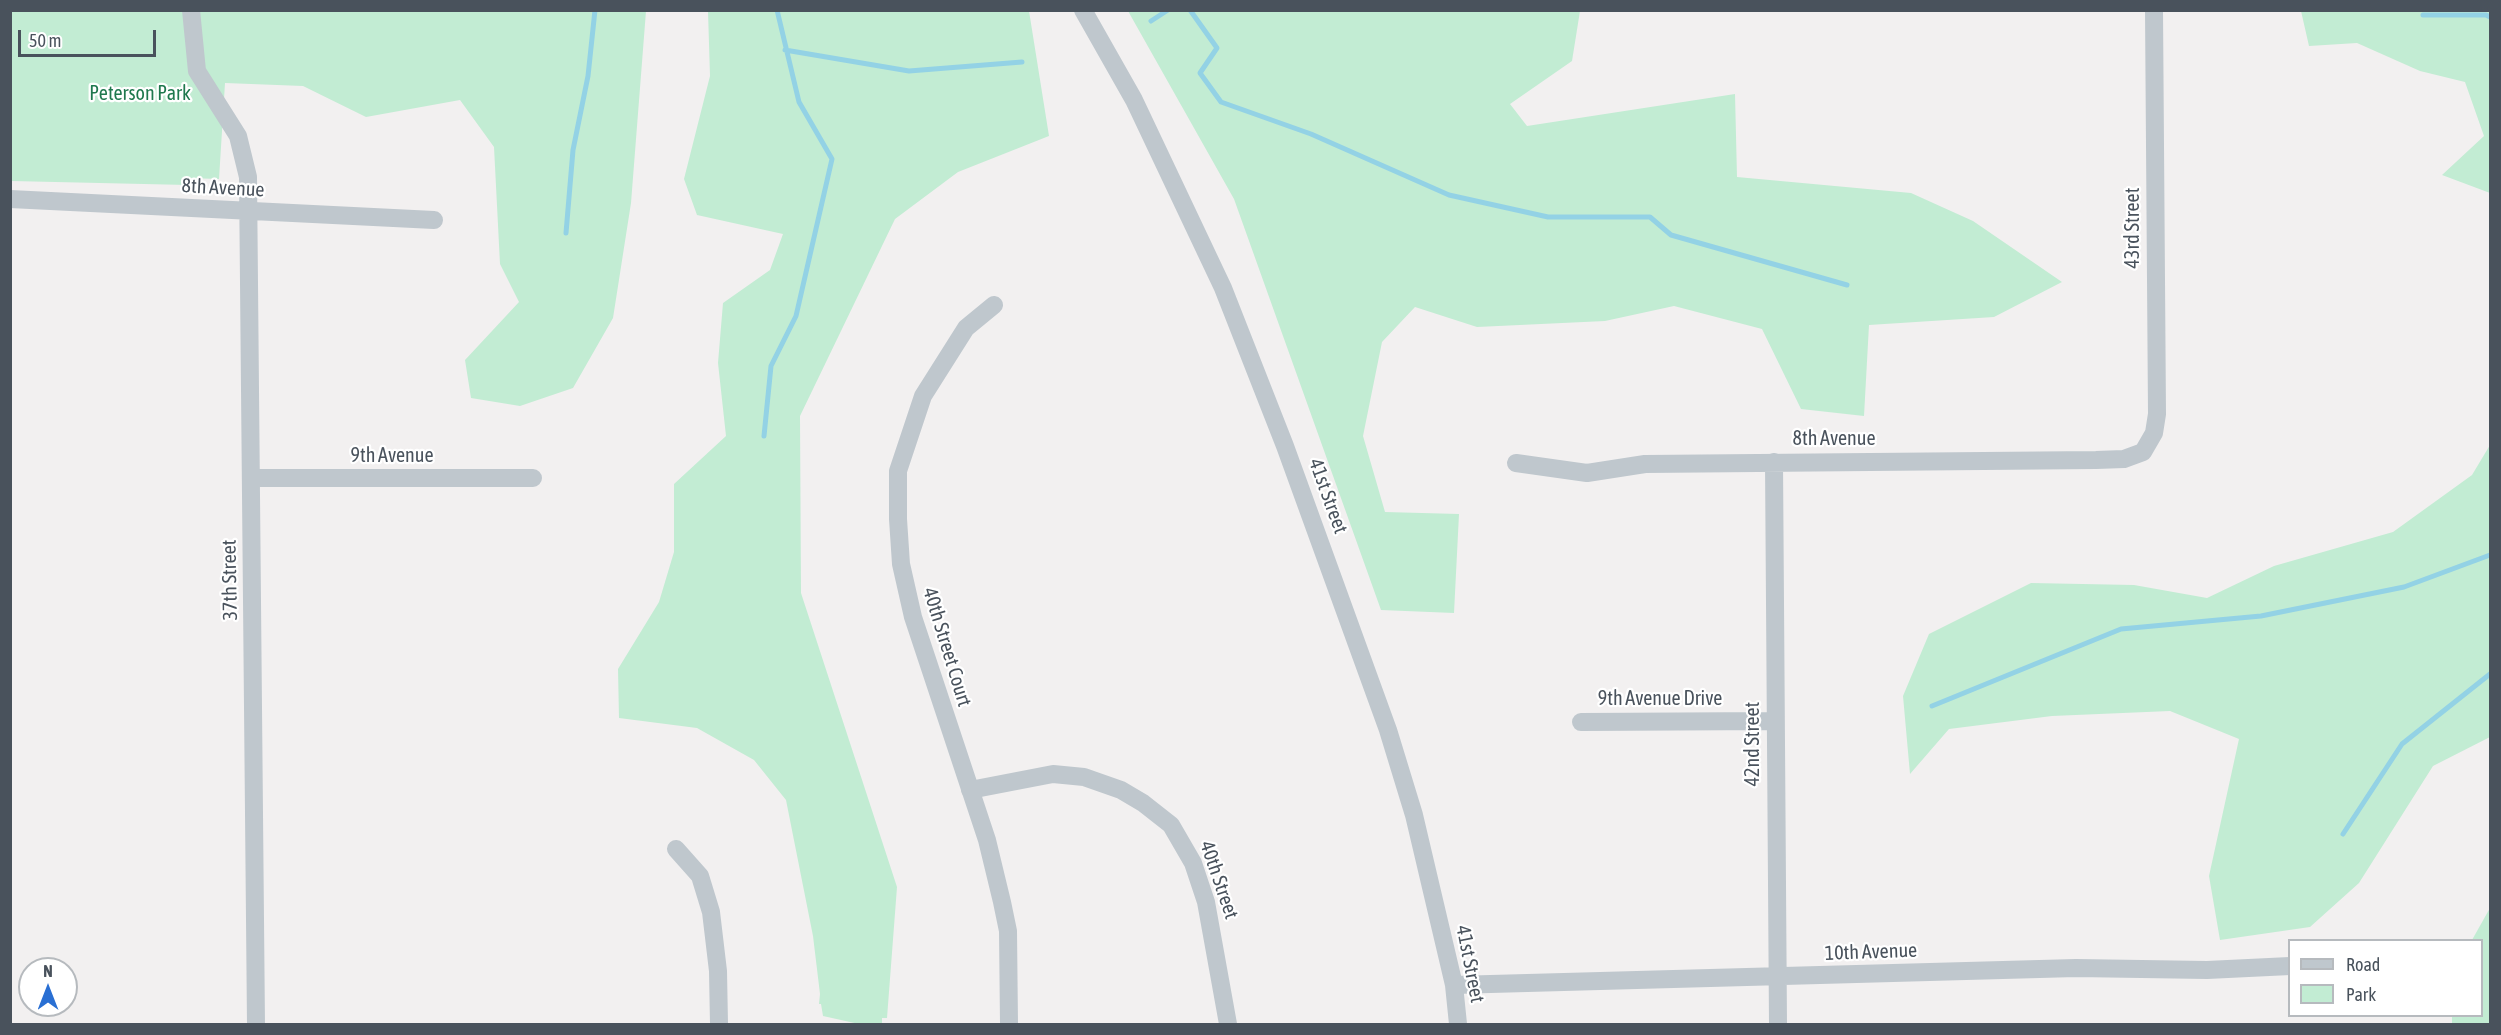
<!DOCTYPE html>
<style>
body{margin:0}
#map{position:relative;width:2501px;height:1035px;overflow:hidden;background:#f2f0f0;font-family:"Asap Condensed",sans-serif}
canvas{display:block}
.frame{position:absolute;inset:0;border:12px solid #49525c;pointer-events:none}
.legend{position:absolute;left:2288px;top:939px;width:195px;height:78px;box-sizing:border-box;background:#fff;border:2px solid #b6babe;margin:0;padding:8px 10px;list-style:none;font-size:18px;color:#49525c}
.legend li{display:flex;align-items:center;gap:12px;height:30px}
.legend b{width:30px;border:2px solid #b6babe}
.north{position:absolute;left:18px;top:957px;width:60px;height:60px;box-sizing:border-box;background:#fff;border:2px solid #b6babe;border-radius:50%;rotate:0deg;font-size:16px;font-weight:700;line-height:24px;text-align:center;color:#49525c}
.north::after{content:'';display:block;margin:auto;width:21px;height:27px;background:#296fd3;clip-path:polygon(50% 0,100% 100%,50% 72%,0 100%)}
.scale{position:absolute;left:18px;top:30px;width:138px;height:27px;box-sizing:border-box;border:3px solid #49525c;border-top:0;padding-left:8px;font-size:18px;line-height:21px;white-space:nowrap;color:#49525c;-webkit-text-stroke:4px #fff;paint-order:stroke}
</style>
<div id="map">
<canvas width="2501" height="1035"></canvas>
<div class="frame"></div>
<ul class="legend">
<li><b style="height:8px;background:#bfc7cd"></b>Road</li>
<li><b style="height:16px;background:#c2ecd3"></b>Park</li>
</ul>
<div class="north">N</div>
<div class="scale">50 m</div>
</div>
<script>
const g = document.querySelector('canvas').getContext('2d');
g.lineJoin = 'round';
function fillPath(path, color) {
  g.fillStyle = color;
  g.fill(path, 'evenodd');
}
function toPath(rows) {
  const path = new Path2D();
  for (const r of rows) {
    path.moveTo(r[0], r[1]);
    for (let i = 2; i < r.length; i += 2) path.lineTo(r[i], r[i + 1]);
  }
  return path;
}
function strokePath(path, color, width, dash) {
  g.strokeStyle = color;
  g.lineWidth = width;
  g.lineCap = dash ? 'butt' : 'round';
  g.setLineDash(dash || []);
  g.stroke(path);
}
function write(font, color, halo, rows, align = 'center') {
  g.font = font + ' "Asap Condensed",sans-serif';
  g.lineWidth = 4.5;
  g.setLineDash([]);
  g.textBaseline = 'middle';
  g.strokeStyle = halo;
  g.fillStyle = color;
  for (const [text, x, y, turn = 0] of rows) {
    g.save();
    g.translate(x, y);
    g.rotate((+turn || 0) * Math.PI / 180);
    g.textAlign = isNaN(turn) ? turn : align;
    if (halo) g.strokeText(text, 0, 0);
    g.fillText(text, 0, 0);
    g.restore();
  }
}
const green = toPath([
 [11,11,646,11,631,203,613,318,573,388,520,406,471,398,465,360,519,302,500,264,494,147,460,100,366,117,303,86,225,83,219,179,187,178,188,185,11,181],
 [708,11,1029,11,1049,136,958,172,895,219,800,416,801,593,897,887,887,1018,882,1018,882,1024,859,1024,823,1016,821,1004,819,1004,820,994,813,936,786,800,754,760,697,728,619,718,618,669,659,602,674,552,674,484,726,436,718,363,723,303,770,270,783,234,697,215,684,179,710,76],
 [1128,11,1580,11,1572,61,1510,104,1527,126,1735,94,1737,177,1911,193,1973,221,2062,282,1994,317,1869,325,1864,416,1801,409,1762,329,1674,306,1605,321,1477,327,1415,307,1382,342,1363,436,1385,512,1459,514,1454,613,1381,610,1234,199],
 [2301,11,2490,11,2490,193,2442,175,2484,136,2465,82,2420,71,2357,43,2309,46],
 [2490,445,2490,737,2433,766,2359,883,2310,927,2220,940,2209,876,2239,739,2170,711,2052,716,1949,729,1910,774,1903,696,1929,634,2031,583,2134,585,2207,598,2274,566,2393,532,2472,475],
 [2490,908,2490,1024,2452,1024,2452,1016,2482,1016,2482,940,2472,940]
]);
const stream = toPath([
 [1190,10,1217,48,1200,73,1221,102,1311,134,1449,195,1548,217,1650,217,1671,235,1847,285],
 [2423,15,2486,15,2490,17],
 [1151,21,1168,10],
 [785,50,909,71,1022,62],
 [566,233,573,150,588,76,595,10],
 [764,436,771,366,796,316,832,159,799,102,777,10],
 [1932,706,2121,629,2261,616,2404,587,2490,555],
 [2343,834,2402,744,2490,674]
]);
const minor = toPath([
 [191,10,197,71,238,136,248,177,256,1024],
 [1083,10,1134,100,1223,288,1285,446,1388,730,1414,815,1454,985,1458,1024],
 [10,199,434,220],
 [994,305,966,328,923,396,898,471,898,519,901,564,913,617,987,840,1002,902,1008,931,1009,1024],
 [1774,462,1778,1024],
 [1516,463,1587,473,1645,464,2096,460,2124,459,2143,452,2154,433,2157,414,2154,10],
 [251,478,533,478],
 [1581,722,1775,721],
 [970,790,1053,774,1084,777,1121,790,1143,803,1171,825,1193,863,1206,902,1228,1024],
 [676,849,700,876,711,912,718,971,719,1024],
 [1454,985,2076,968,2207,970,2290,966]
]);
const parkNames = [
 ["Peterson Park",140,94]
];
const streetNames = [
 ["8th Avenue",223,188,3],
 ["43rd Street",2133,228,-90],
 ["8th Avenue",1834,439],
 ["9th Avenue",392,456],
 ["41st Street",1328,496,70],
 ["37th Street",230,580,-91],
 ["40th Street Court",947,647,73],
 ["9th Avenue Drive",1660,699],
 ["42nd Street",1753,744,-90],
 ["40th Street",1219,880,71],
 ["10th Avenue",1871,952,-2],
 ["41st Street",1470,964,79]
];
fillPath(green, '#c2ecd3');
strokePath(stream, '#93d2e5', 5);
strokePath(minor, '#bfc7cd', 18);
write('20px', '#1f784e', '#fff', parkNames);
write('20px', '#49525c', '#fff', streetNames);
</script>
